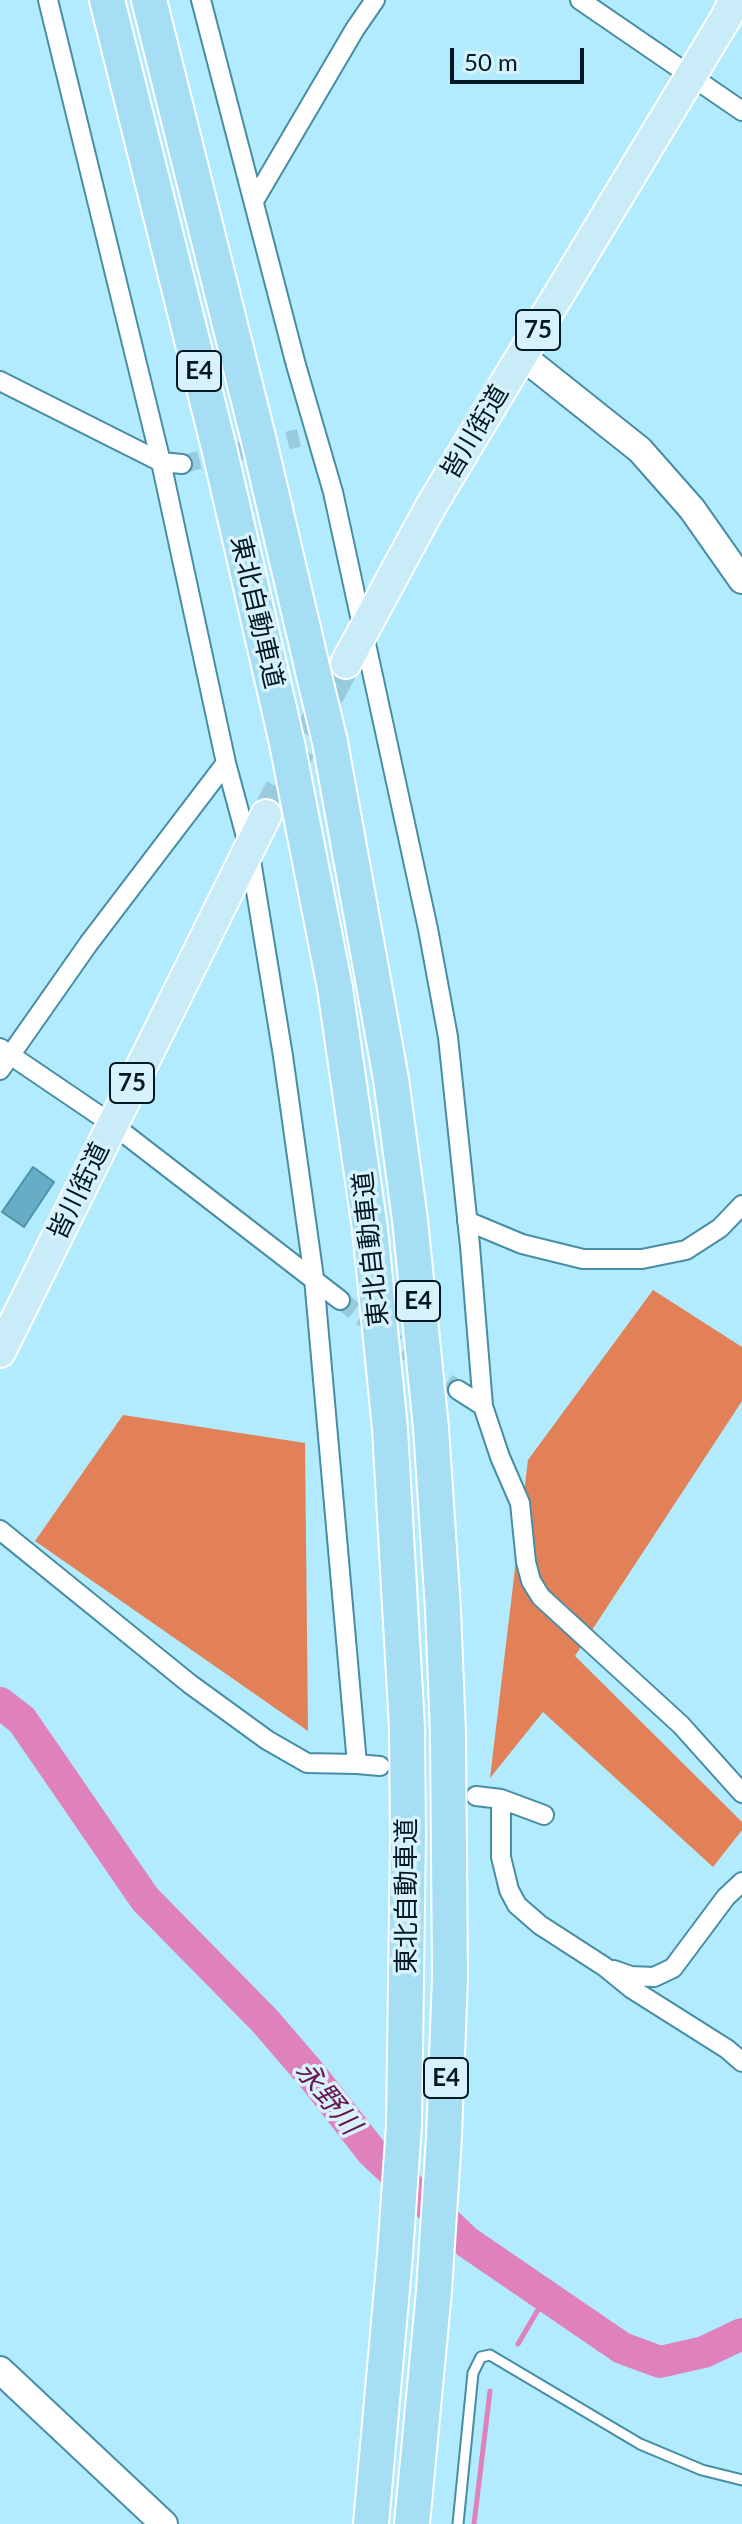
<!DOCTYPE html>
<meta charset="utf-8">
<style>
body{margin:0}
#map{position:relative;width:742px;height:2524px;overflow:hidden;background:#b2eafe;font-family:Lato,sans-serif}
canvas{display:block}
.scale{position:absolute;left:450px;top:48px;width:134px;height:36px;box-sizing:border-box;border:4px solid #001923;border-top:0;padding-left:10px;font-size:24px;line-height:28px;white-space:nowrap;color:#001923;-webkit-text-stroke:6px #d7f2fc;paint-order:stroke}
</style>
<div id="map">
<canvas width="742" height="2524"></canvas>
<div class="scale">50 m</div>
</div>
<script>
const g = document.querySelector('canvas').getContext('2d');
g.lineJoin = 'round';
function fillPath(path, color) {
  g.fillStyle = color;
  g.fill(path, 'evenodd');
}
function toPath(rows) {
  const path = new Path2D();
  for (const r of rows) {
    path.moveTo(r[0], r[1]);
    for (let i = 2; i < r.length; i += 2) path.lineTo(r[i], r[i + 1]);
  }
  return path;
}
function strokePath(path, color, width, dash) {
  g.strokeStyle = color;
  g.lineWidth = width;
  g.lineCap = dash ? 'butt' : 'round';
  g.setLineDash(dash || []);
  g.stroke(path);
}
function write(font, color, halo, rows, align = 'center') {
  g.font = font + ' Lato,"Noto Sans JP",sans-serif';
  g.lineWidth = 7;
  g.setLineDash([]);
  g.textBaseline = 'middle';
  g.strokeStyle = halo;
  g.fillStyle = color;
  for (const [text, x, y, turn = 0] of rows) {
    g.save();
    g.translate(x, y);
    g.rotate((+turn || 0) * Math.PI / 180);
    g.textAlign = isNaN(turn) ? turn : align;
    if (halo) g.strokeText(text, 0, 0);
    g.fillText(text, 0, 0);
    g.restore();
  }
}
const forest = toPath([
 [653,1290,742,1347,742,1401,575,1656,742,1822,742,1830,713,1867,543,1712,490,1778,528,1460],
 [123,1415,305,1443,308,1731,35,1541]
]);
const stream = toPath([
 [518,2344,546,2296],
 [474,2524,490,2391]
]);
const river = toPath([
 [0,1703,22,1720,145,1899,265,2021,314,2078,372,2152,467,2242,622,2348,660,2362,704,2352,742,2334]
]);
const building = toPath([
 [33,1167,54,1182,24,1227,2,1212,33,1167]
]);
const streetTunnel = toPath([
 [182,464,299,438],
 [340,1300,458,1390]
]);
const primaryTunnel = toPath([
 [266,815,346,663]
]);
const lane = toPath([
 [458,2524,473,2373,481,2357,490,2355,640,2444,702,2470,742,2480]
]);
const street = toPath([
 [48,0,161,462,226,763,249,848,283,1056,314,1278,357,1764,380,1766],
 [201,0,296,365,333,492,428,929,448,1037,470,1246,483,1406,500,1457,520,1503,526,1562,531,1581,541,1597,681,1725,742,1793],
 [580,0,742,111],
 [254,201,355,29,375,0],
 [0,381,161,462,182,464],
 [0,1048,112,1124,340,1300],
 [0,1070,89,943,226,763],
 [467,1221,522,1244,583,1259,642,1259,686,1250,720,1228,742,1205],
 [458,1390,483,1406],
 [0,1530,190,1684,267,1740,307,1763,357,1764],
 [476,1796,501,1799,501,1857,509,1890,517,1905,540,1925,605,1967,632,1989,727,2049,742,2062],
 [501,1799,544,1815],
 [614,1970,631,1976,654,1977,673,1968,726,1897,742,1882]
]);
const secondary = toPath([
 [522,356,640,450,692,509,742,580],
 [0,2370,164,2524]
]);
const primary = toPath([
 [346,663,431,506,727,16,734,0],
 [0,1352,266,815]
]);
const highway = toPath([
 [107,0,220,452,287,743],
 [149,0,259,441,317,688],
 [330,742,391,1079,410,1220,431,1428,443,1609,448,1734,450,1976,444,2137,434,2291,412,2524],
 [298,800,335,988,370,1229,390,1429,407,1728,408,1836,404,2125,395,2255,371,2524]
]);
const highwayBridge = toPath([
 [317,688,330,742],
 [287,743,298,800]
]);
const shields = [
 [538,330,44],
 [199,371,44],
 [132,1083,44],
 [418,1301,44],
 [446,2078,44]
];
const shieldNames = [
 ["75",538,330],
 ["E4",199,371],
 ["75",132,1083],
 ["E4",418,1301],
 ["E4",446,2078]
];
const streetNames = [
 ["皆川街道",475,432,-59],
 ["東北自動車道",257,612,77],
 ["皆川街道",79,1191,-64],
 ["東北自動車道",371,1249,-96],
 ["東北自動車道",407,1896,-90]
];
const waterNames = [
 ["永野川",328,2098,51]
];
fillPath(forest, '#e28058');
strokePath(stream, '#df82bc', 5);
strokePath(river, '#df82bc', 32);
fillPath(building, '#66adc5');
strokePath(building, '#4b92aa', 2);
strokePath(streetTunnel, '#97cbdd', 18, [18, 9]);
strokePath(primaryTunnel, '#97cbdd', 30, [30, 15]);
strokePath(lane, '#478da5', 13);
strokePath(street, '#478da5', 22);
strokePath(secondary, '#478da5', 30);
strokePath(primary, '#fff', 34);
strokePath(highway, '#fff', 38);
strokePath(lane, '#fff', 9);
strokePath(street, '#fff', 18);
strokePath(secondary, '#fff', 26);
strokePath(primary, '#caecf8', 30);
strokePath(highway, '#a6dff4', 34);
strokePath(highwayBridge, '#fff', 38, []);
strokePath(highwayBridge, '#a6dff4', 34);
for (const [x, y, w] of shields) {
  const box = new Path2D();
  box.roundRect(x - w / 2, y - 20, w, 40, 6);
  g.fillStyle = '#d7f2fc';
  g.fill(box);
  strokePath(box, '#001923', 2);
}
write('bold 24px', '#001923', null, shieldNames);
write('26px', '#001923', '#d7f2fc', streetNames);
write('italic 28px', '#691750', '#d7f2fc', waterNames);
</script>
